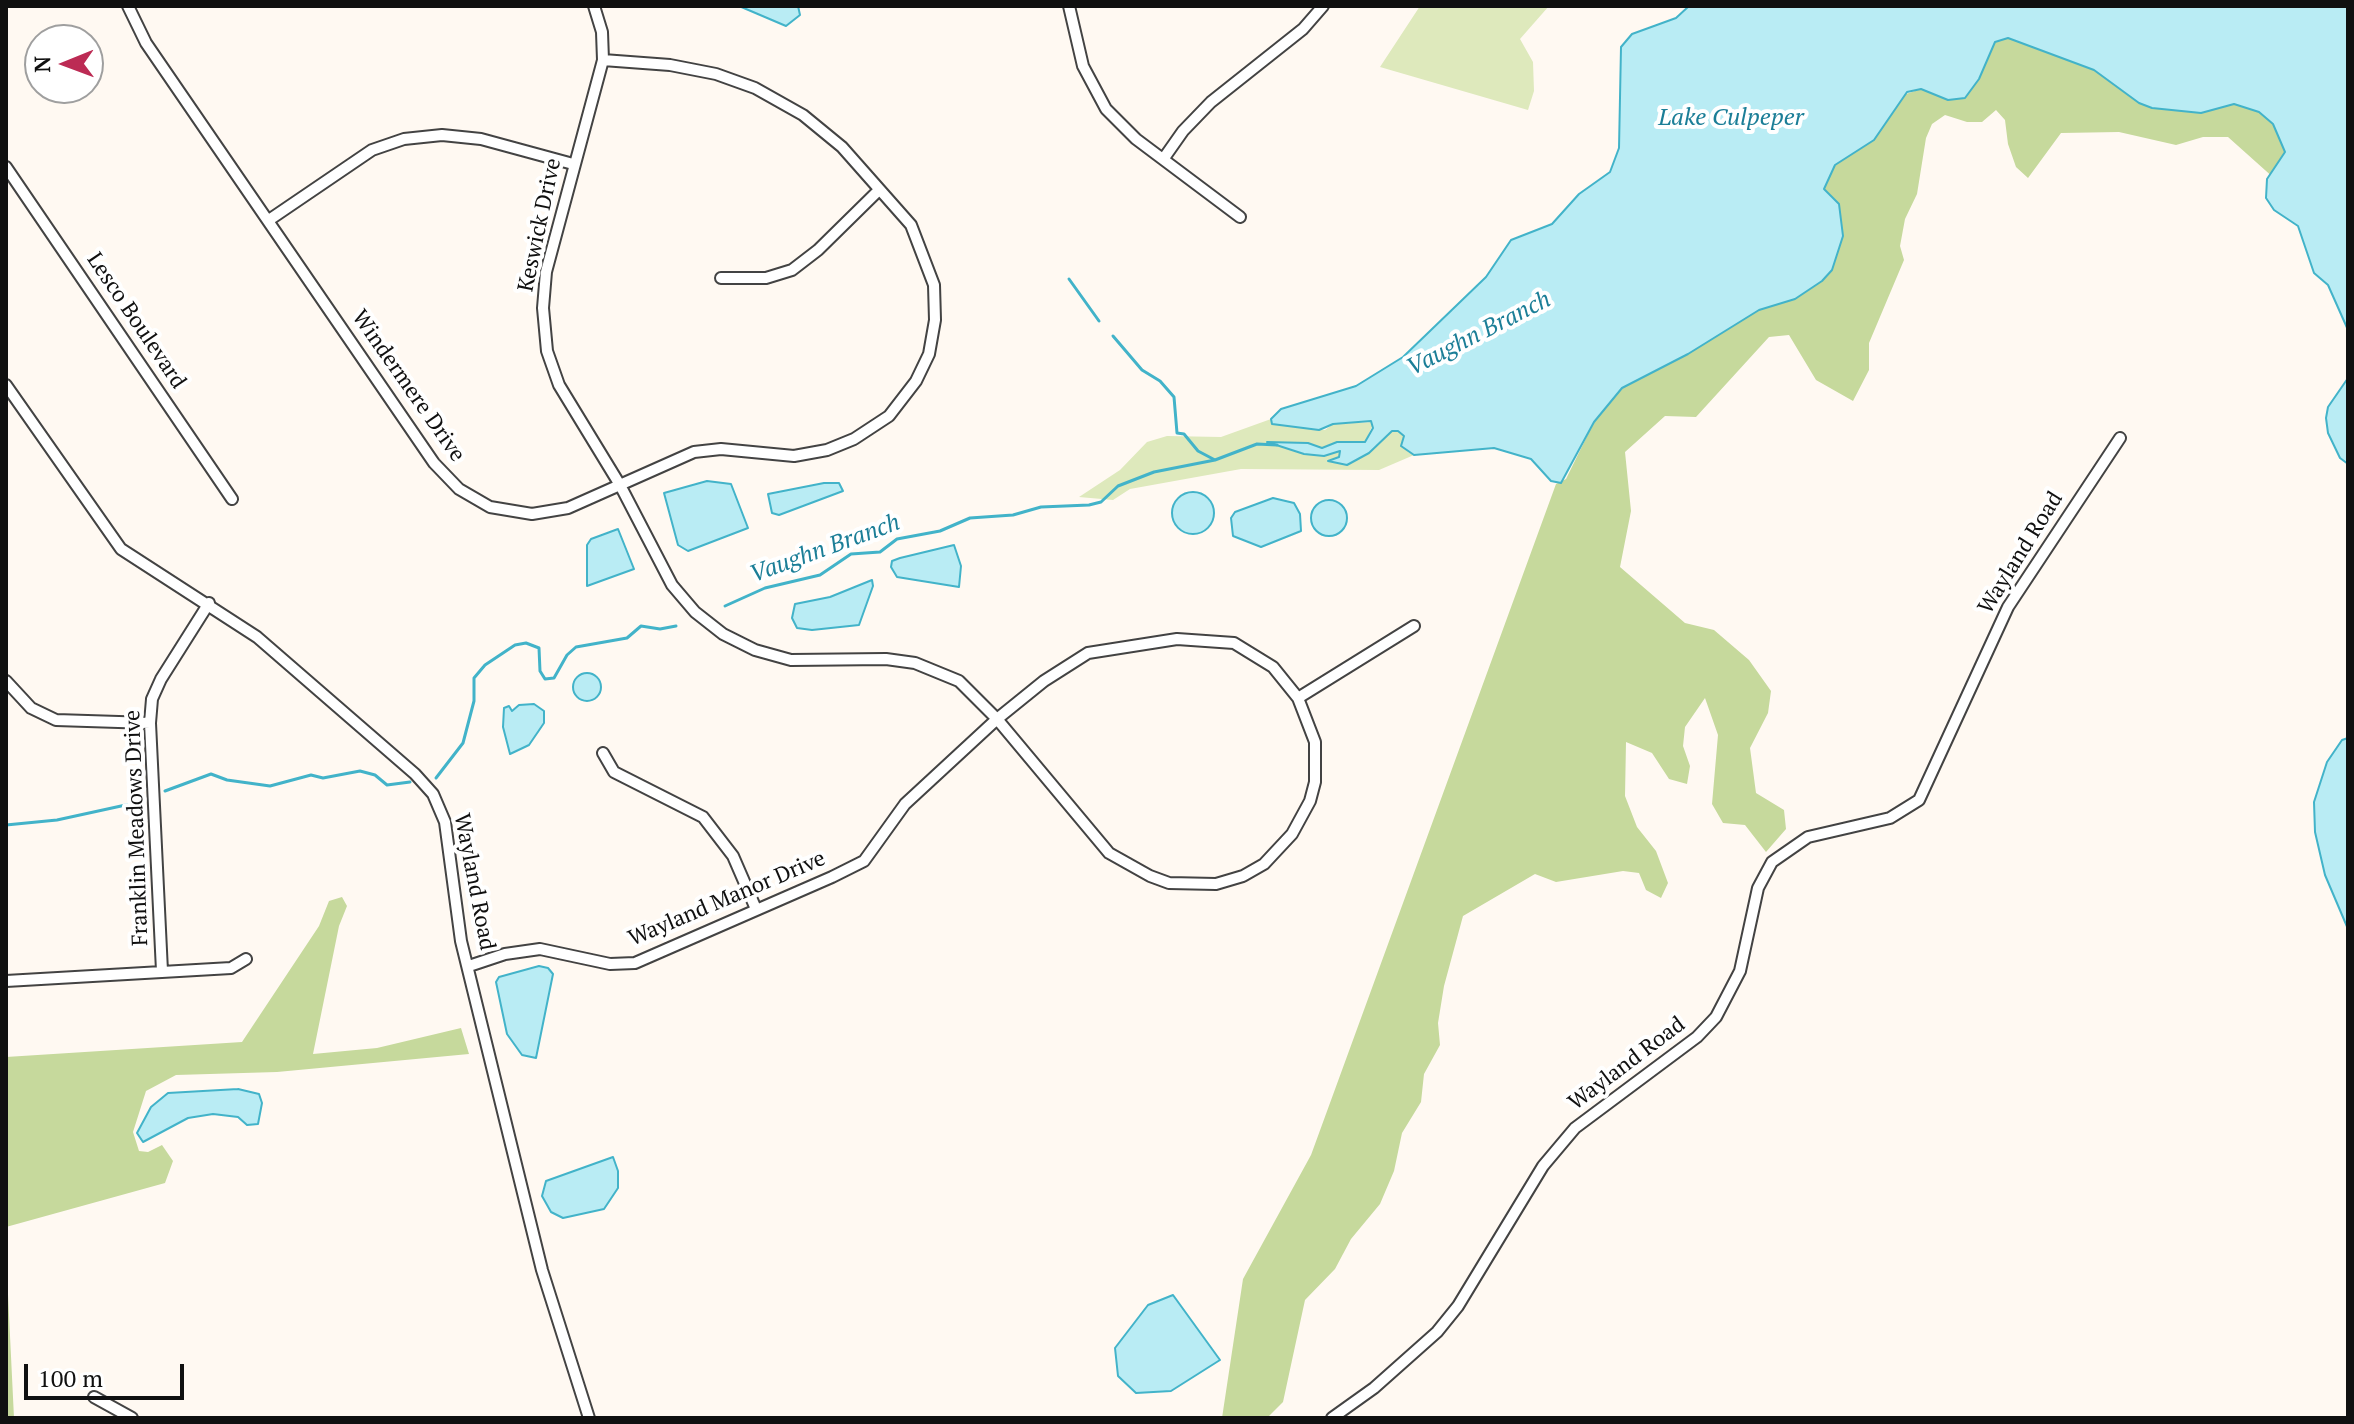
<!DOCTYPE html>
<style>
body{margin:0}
#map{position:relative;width:2354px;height:1424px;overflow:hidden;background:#fff9f2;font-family:"PT Serif",serif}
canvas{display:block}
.frame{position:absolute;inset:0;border:8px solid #101010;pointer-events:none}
.north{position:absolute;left:24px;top:24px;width:80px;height:80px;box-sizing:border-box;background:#fff;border:2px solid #9f9f9f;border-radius:50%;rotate:269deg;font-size:22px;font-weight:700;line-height:32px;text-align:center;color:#101010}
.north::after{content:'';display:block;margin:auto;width:28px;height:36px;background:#bc2b54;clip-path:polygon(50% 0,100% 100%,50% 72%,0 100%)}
.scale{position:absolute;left:24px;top:1364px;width:160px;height:36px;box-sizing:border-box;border:4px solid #101010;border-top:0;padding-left:10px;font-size:24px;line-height:28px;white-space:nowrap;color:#101010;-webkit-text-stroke:6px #fff;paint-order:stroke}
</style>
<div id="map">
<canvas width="2354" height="1424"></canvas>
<div class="frame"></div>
<div class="north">N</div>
<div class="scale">100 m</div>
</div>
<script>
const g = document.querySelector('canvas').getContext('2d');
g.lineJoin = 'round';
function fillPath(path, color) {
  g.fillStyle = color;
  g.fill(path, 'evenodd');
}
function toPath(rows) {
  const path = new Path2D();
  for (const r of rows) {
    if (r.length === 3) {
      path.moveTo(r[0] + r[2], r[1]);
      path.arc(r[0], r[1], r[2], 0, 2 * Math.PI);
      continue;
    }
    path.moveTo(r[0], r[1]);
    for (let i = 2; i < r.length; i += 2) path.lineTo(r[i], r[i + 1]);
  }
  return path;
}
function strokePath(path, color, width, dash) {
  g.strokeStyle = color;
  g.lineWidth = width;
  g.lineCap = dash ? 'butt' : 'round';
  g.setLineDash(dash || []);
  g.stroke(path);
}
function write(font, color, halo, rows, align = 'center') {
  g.font = font + ' "PT Serif",serif';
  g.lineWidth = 8;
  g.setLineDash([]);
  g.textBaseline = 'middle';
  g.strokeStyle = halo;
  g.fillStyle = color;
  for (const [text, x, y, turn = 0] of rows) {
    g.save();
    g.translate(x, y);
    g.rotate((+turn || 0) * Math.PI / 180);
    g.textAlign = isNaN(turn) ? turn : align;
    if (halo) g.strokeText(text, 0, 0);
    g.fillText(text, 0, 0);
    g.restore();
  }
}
const green = toPath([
 [1420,6,1549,6,1520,39,1533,62,1534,91,1528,110,1380,67],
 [1271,419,1272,424,1325,430,1333,424,1374,422,1365,442,1337,442,1322,448,1308,443,1271,442,1304,454,1324,456,1341,451,1339,457,1330,461,1348,465,1369,453,1392,431,1399,431,1404,436,1408,452,1414,455,1379,470,1241,469,1130,489,1113,500,1079,497,1120,470,1147,442,1167,436,1221,437]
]);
const forest = toPath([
 [2011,36,2222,102,2253,103,2273,121,2290,147,2275,179,2228,137,2203,137,2176,145,2119,132,2061,133,2028,178,2016,167,2008,144,2005,120,1996,110,1982,122,1967,122,1945,115,1932,124,1926,138,1917,194,1905,219,1900,246,1904,260,1869,343,1869,370,1853,401,1816,380,1789,335,1769,337,1696,417,1665,416,1625,452,1631,511,1620,567,1685,623,1714,630,1749,660,1771,691,1768,713,1750,748,1756,793,1784,810,1786,829,1766,852,1745,825,1723,823,1712,804,1718,735,1705,698,1685,727,1683,746,1690,766,1687,784,1669,779,1652,753,1626,742,1625,796,1637,827,1656,851,1668,883,1661,898,1646,890,1639,873,1623,871,1556,882,1535,874,1463,916,1444,986,1438,1023,1440,1045,1424,1074,1421,1102,1402,1133,1394,1171,1380,1204,1351,1239,1335,1269,1305,1300,1283,1402,1267,1418,1222,1418,1243,1279,1311,1155,1556,484,1566,479,1594,422,1622,388,1688,354,1759,310,1824,194,1822,185,1833,165,1906,94,1927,87,1992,42],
 [342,897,347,906,339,926,313,1054,377,1048,461,1028,469,1054,277,1072,176,1075,146,1091,133,1132,139,1151,148,1152,162,1145,173,1161,165,1183,6,1227,6,1057,242,1042,319,926,329,901],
 [6,1253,14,1418,6,1418]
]);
const water = toPath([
 [739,6,798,6,800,15,786,26,739,6],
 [1689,6,2348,6,2348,330,2328,285,2314,273,2298,226,2274,210,2266,198,2267,179,2285,152,2273,124,2259,112,2234,104,2201,113,2152,108,2139,103,2094,70,2008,38,1995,42,1979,79,1965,98,1948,100,1921,89,1907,92,1874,140,1835,165,1824,189,1839,204,1843,236,1832,270,1822,281,1795,299,1759,310,1688,354,1622,388,1594,422,1561,483,1551,481,1531,459,1494,448,1414,455,1401,446,1404,436,1398,431,1392,431,1369,453,1347,465,1328,461,1339,457,1340,451,1324,456,1304,454,1267,442,1308,443,1322,448,1337,442,1365,442,1373,428,1371,421,1333,424,1319,430,1272,424,1271,419,1281,409,1356,386,1403,357,1486,277,1511,240,1552,224,1579,194,1610,172,1619,148,1621,47,1632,34,1676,18,1689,6],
 [2348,378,2348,464,2340,458,2328,433,2326,418,2328,407,2348,378],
 [707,481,731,484,748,528,688,551,678,545,664,493,707,481],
 [824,483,839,483,843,491,779,515,772,513,768,494,824,483],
 [1193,513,21],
 [1273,498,1294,503,1300,514,1301,531,1261,547,1233,536,1231,518,1235,512,1273,498],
 [1329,518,18],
 [618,529,634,569,587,586,587,545,591,539,618,529],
 [954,545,961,566,959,587,897,577,891,567,892,561,900,558,954,545],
 [872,580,873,586,859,625,812,630,797,628,792,618,795,604,830,597,872,580],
 [587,687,14],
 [534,704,544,711,544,723,529,745,510,754,503,727,504,708,509,706,512,711,519,705,534,704],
 [2348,738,2348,929,2325,875,2315,832,2314,802,2327,762,2342,740,2348,738],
 [539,966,548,968,553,974,536,1058,522,1055,507,1034,496,982,499,977,539,966],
 [238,1089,259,1094,262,1103,258,1124,247,1125,238,1117,213,1114,188,1118,143,1142,137,1133,151,1107,168,1093,238,1089],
 [613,1157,618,1171,618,1188,604,1209,563,1218,551,1212,542,1196,546,1181,613,1157],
 [1173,1295,1220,1360,1171,1391,1136,1393,1118,1376,1115,1348,1148,1305,1173,1295]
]);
const stream = toPath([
 [1069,279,1099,321],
 [1113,336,1142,370,1160,381,1174,397,1177,433,1184,434,1198,451,1215,460],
 [725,606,765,588,820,575,851,554,880,552,897,539,940,531,970,518,1013,515,1041,507,1089,505,1101,502,1118,486,1154,472,1215,460,1257,444,1277,445],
 [436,778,463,743,474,701,474,678,485,665,515,645,526,643,539,648,540,671,545,679,554,678,567,655,576,647,627,638,641,626,660,629,676,626],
 [165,791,211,774,227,780,270,786,311,775,323,778,360,771,375,775,387,785,410,782],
 [6,825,57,820,144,801]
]);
const street = toPath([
 [128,6,146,43,434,463,459,489,490,507,532,514,568,508,694,452,721,449,794,456,827,450,854,439,889,416,916,381,929,354,935,320,934,285,911,225,842,147,803,115,755,88,716,74,670,65,603,60],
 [1069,6,1083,66,1106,109,1136,139,1240,217],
 [1164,158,1183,131,1211,102,1303,29,1323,6],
 [6,167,232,499],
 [269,220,372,150,404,139,442,135,481,139,573,164],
 [721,278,766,278,792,270,818,250,879,190],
 [6,385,121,549,257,637,415,774,433,794,445,822,461,941,542,1270,589,1418],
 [1177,639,1234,643,1273,667,1298,698,1315,742,1315,782,1310,801,1292,834,1264,864,1243,876,1216,884,1169,883,1150,876,1109,853,997,719,1044,681,1088,653,1177,639],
 [6,681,31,708,56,720,150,723],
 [1298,698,1414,626],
 [603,753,614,772,703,817,733,856,756,909],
 [469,966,505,954,540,949,610,964,635,963,832,877,864,861,905,804,997,719,959,681,915,663,886,659,791,660,755,650,723,634,695,612,672,585,620,485,559,385,547,351,543,308,546,272,603,60,602,32,594,6],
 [162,971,150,723,152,699,161,679,209,603],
 [6,981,231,968,246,959],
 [94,1397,132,1418],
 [1332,1418,1374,1388,1437,1332,1458,1306,1543,1166,1575,1128,1697,1037,1716,1017,1740,971,1758,888,1772,862,1808,837,1890,818,1919,800,2008,607,2120,438]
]);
const streetNames = [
 ["Keswick Drive",540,225,-78],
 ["Lesco Boulevard",136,321,56],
 ["Windermere Drive",408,386,55],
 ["Wayland Road",2021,553,-58],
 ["Franklin Meadows Drive",137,828,-92],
 ["Wayland Road",474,882,79],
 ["Wayland Manor Drive",727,899,-23],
 ["Wayland Road",1627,1064,-37]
];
const waterNames = [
 ["Lake Culpeper",1731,118],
 ["Vaughn Branch",1479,334,-27],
 ["Vaughn Branch",825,549,-20]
];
fillPath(green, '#dee9bc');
fillPath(forest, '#c6d99c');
fillPath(water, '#b9ecf4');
strokePath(water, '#42b3c9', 2);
strokePath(stream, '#42b3c9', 3);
strokePath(street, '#434343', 14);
strokePath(street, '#fff', 10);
write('22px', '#101010', '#fff', streetNames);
write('italic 24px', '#1b7e97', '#fff', waterNames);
</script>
